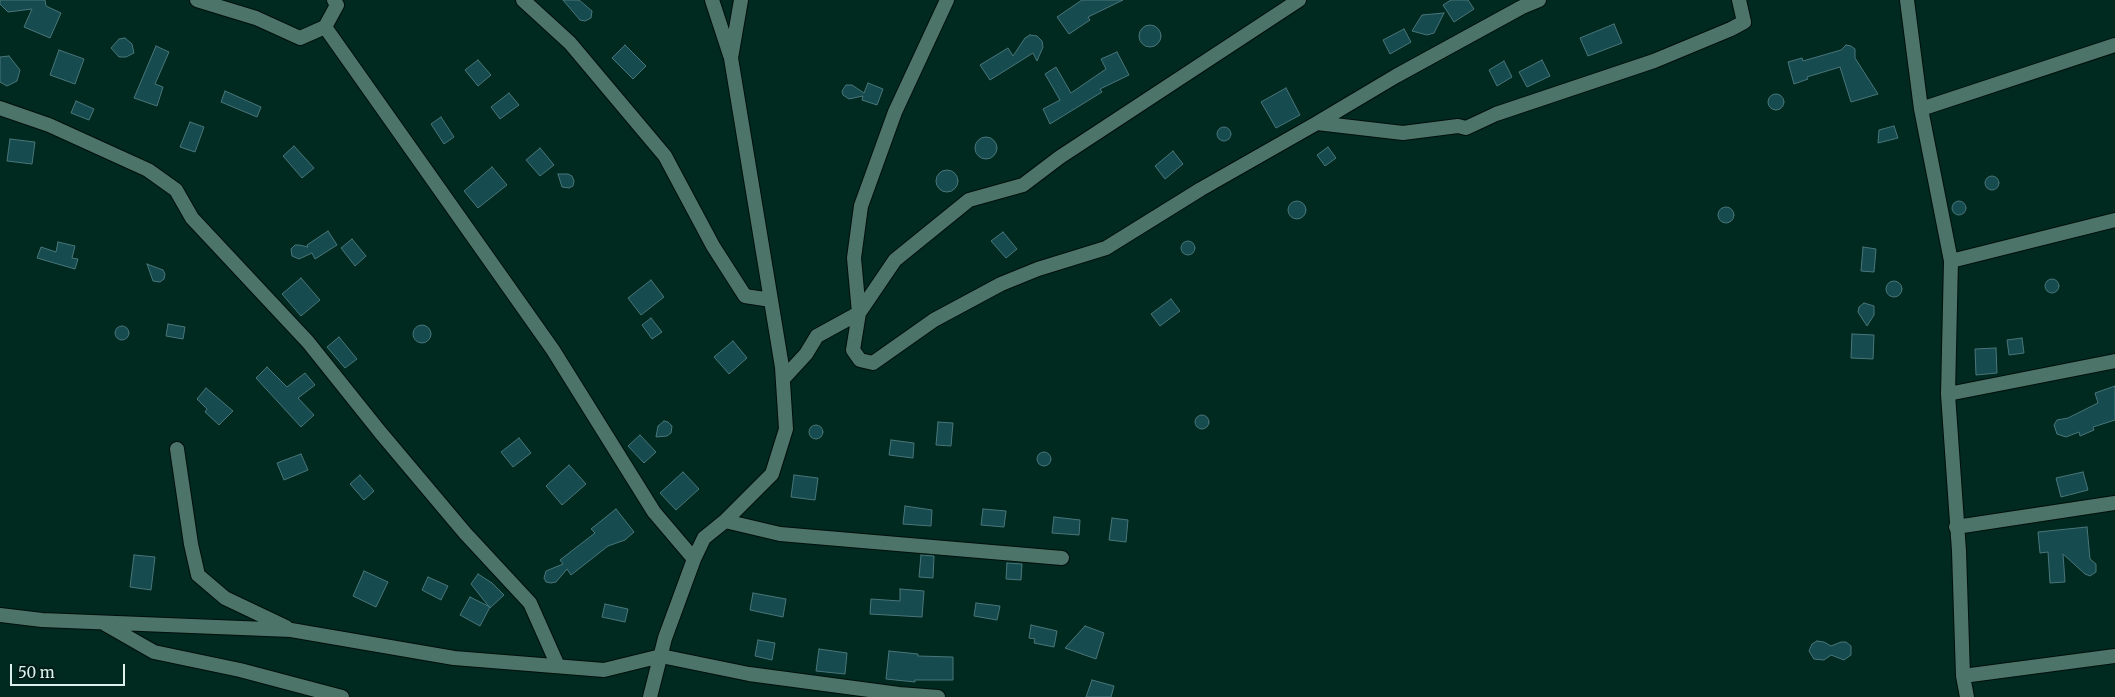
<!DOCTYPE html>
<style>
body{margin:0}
#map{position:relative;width:2115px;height:697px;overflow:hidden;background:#002920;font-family:Merriweather,serif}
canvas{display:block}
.scale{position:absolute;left:10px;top:664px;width:115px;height:22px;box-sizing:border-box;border:2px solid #dcf1ea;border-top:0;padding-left:6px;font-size:15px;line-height:18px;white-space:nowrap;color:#dcf1ea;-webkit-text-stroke:4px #001e17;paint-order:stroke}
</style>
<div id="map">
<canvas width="2115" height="697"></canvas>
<div class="scale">50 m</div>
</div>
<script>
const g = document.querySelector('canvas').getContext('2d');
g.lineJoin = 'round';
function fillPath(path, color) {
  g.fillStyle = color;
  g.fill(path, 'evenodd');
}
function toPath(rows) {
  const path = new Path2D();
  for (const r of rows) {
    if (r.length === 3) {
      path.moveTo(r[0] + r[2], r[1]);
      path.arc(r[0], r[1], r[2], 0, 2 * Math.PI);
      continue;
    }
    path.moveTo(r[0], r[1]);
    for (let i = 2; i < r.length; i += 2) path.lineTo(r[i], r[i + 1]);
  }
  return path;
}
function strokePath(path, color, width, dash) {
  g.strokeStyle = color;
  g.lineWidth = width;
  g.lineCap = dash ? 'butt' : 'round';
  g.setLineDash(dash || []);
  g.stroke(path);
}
const building = toPath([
 [0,0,45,0,46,6,61,13,50,38,24,27,32,9,8,12,0,4,0,0],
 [563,0,579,0,592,11,591,18,585,21,580,20,563,0],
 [1082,0,1123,0,1088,17,1090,20,1069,34,1057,17,1082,0],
 [1451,0,1468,0,1474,9,1454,22,1443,5,1451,0],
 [1444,13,1434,33,1427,35,1412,31,1422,15,1444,13],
 [1614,24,1622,43,1588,56,1580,38,1614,24],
 [1150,36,11],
 [1404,29,1411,42,1390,54,1383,40,1404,29],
 [1030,35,1037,36,1042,41,1043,47,1037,61,1033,53,990,80,980,65,1008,48,1013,56,1025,38,1030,35],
 [125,38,132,44,134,53,126,57,119,57,111,48,119,39,125,38],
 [625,45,646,66,633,79,612,58,625,45],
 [1846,45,1851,46,1855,49,1855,58,1878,94,1851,102,1840,67,1807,77,1808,79,1794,84,1788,62,1802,58,1803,61,1841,50,1846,45],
 [156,46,169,52,155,84,163,87,157,106,134,98,156,46],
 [59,50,84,59,75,84,50,75,59,50],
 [1117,52,1129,75,1100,89,1102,92,1050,124,1043,109,1060,100,1045,74,1056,67,1071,93,1106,69,1101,59,1117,52],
 [9,56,20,70,17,81,7,86,0,82,0,57,9,56],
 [478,60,491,75,478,86,465,70,478,60],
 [1542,60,1550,76,1527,87,1519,72,1542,60],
 [1504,61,1512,77,1497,86,1489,70,1504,61],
 [868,83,883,89,877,105,862,100,863,96,849,99,843,95,842,91,846,85,852,85,864,93,868,83],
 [1286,88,1300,115,1276,128,1261,102,1286,88],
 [225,91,261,107,257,117,221,102,225,91],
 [509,93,519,105,500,119,491,107,509,93],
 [1776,102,8],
 [76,101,94,109,89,120,71,113,76,101],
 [441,117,454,137,444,144,431,124,441,117],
 [190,122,204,127,195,152,180,147,190,122],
 [1894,126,1898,138,1878,143,1879,130,1894,126],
 [1224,134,7],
 [986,148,11],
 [10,139,35,142,32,164,7,161,10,139],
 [294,146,314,168,302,178,283,156,294,146],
 [1328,147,1336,158,1325,166,1317,155,1328,147],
 [540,148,554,165,540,176,526,160,540,148],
 [1173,151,1183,164,1165,179,1155,166,1173,151],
 [492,167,507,185,478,208,464,191,492,167],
 [947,181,11],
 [558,174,568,174,572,176,574,181,573,186,569,188,562,187,558,174],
 [1992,183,7],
 [1959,208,7],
 [1297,210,9],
 [1726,215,8],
 [328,231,337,245,315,259,312,253,299,259,292,256,291,249,295,245,299,245,308,247,307,245,328,231],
 [1003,232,1017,249,1006,258,991,241,1003,232],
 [352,239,366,256,355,266,341,248,352,239],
 [1188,248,7],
 [58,242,75,246,72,258,78,259,75,269,37,258,41,247,56,252,58,242],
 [1863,247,1876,249,1874,272,1861,271,1863,247],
 [147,264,163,270,165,274,164,279,160,282,153,281,147,264],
 [301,278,320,300,301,316,282,294,301,278],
 [2052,286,7],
 [651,280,664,297,641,315,628,298,651,280],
 [1894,289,8],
 [1171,299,1180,311,1160,326,1151,314,1171,299],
 [1864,303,1874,306,1874,315,1867,326,1858,312,1859,307,1864,303],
 [651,318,662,332,652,339,642,325,651,318],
 [168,324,185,327,183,339,166,336,168,324],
 [422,334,9],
 [122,333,7],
 [1852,334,1874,335,1873,359,1851,358,1852,334],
 [339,337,357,359,345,368,327,347,339,337],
 [2022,338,2024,353,2009,355,2007,340,2022,338],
 [733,341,747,358,729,374,714,357,733,341],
 [1996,348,1997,373,1976,375,1975,349,1996,348],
 [267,367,287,387,305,373,315,385,298,398,314,415,301,427,256,378,267,367],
 [2115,386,2115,420,2093,427,2094,430,2080,436,2079,432,2066,437,2057,434,2054,425,2057,420,2068,418,2098,403,2095,393,2115,386],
 [206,388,233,411,219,425,205,412,207,409,197,399,206,388],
 [1202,422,7],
 [664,421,668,422,672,426,671,433,667,436,656,437,658,426,664,421],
 [938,422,953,423,951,446,936,445,938,422],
 [816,432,7],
 [640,435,656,452,644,463,628,446,640,435],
 [519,438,531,453,513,467,501,452,519,438],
 [891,440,914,443,913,458,889,455,891,440],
 [1044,459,7],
 [301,454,308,470,284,480,277,463,301,454],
 [569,465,586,484,562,505,546,486,569,465],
 [683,472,699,489,676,510,660,493,683,472],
 [2083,472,2088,490,2061,497,2056,478,2083,472],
 [360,475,374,491,364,500,350,484,360,475],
 [794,475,818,478,815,500,791,497,794,475],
 [905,506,932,510,931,526,903,524,905,506],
 [616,509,634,532,625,540,608,546,571,575,567,569,556,582,551,583,546,582,544,578,546,571,563,564,560,560,595,533,591,529,616,509],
 [983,509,1006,511,1004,527,981,525,983,509],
 [1054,517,1080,520,1079,535,1052,533,1054,517],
 [1112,518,1128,520,1126,542,1109,540,1112,518],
 [2087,527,2090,559,2096,564,2096,572,2090,576,2085,574,2063,554,2065,582,2050,583,2048,552,2040,553,2038,532,2087,527],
 [134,555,155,557,151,590,130,587,134,555],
 [921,555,934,556,933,578,919,577,921,555],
 [1007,563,1022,564,1021,580,1006,579,1007,563],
 [364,571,388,582,376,607,353,596,364,571],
 [478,574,492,583,504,595,490,608,471,584,478,574],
 [428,577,448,586,441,600,422,590,428,577],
 [900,589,924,591,922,617,870,614,871,599,900,601,900,589],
 [753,593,786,599,783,617,750,610,753,593],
 [470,597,490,607,480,626,460,615,470,597],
 [976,603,1000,606,997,620,974,616,976,603],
 [605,604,628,609,625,622,602,617,605,604],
 [1031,625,1057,631,1054,647,1034,643,1035,639,1029,638,1031,625],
 [1085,626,1104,633,1096,659,1065,648,1085,626],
 [758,640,775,643,772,660,755,656,758,640],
 [1817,641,1824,642,1831,646,1841,642,1846,642,1851,646,1851,655,1844,660,1831,655,1824,660,1814,659,1809,651,1812,644,1817,641],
 [819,649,847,653,845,674,816,671,819,649],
 [889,651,918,654,918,656,953,657,953,680,915,680,915,682,886,679,889,651],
 [1092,680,1114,686,1111,697,1086,697,1092,680]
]);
const minor = toPath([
 [197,0,256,18,300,38,325,27],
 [334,0,337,5,325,27,553,350,654,512,694,559],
 [523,0,570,43,665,156,713,246,745,296,771,300],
 [712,0,730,55],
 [1299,0,1060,157,1023,185,969,200,895,260,859,313,853,350,860,360,873,363,934,320,1001,284,1038,269,1106,248,1201,189,1317,123],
 [1539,0,1522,7,1396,76,1317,123,1403,133,1458,126,1466,128,1496,114,1654,61,1731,29,1744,22,1739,0],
 [1907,0,1921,109,1951,261,1948,394,1959,551,1963,676,1967,697],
 [0,108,49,125,148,170,176,190,192,218,308,342,380,432,465,533,530,603,558,666],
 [1921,109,2115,45],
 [1951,261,2115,220],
 [783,379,806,354,817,336,859,313,854,258,861,206,895,112,947,0],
 [1948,394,2115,361],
 [177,449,191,544,198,575,225,598,286,627],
 [725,521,780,534,1062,558],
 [1956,527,2115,503],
 [0,615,42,620,291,630,454,658,604,670,661,656,749,674,899,694,938,697],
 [105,624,154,652,240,670,342,697],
 [1963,676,2115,656],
 [650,697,665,638,694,559,704,538,725,521,772,474,786,429,782,367,731,58,741,0]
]);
fillPath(building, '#164b4f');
strokePath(building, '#497679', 1);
strokePath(minor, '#000f0a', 16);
strokePath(minor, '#4c7469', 14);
</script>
